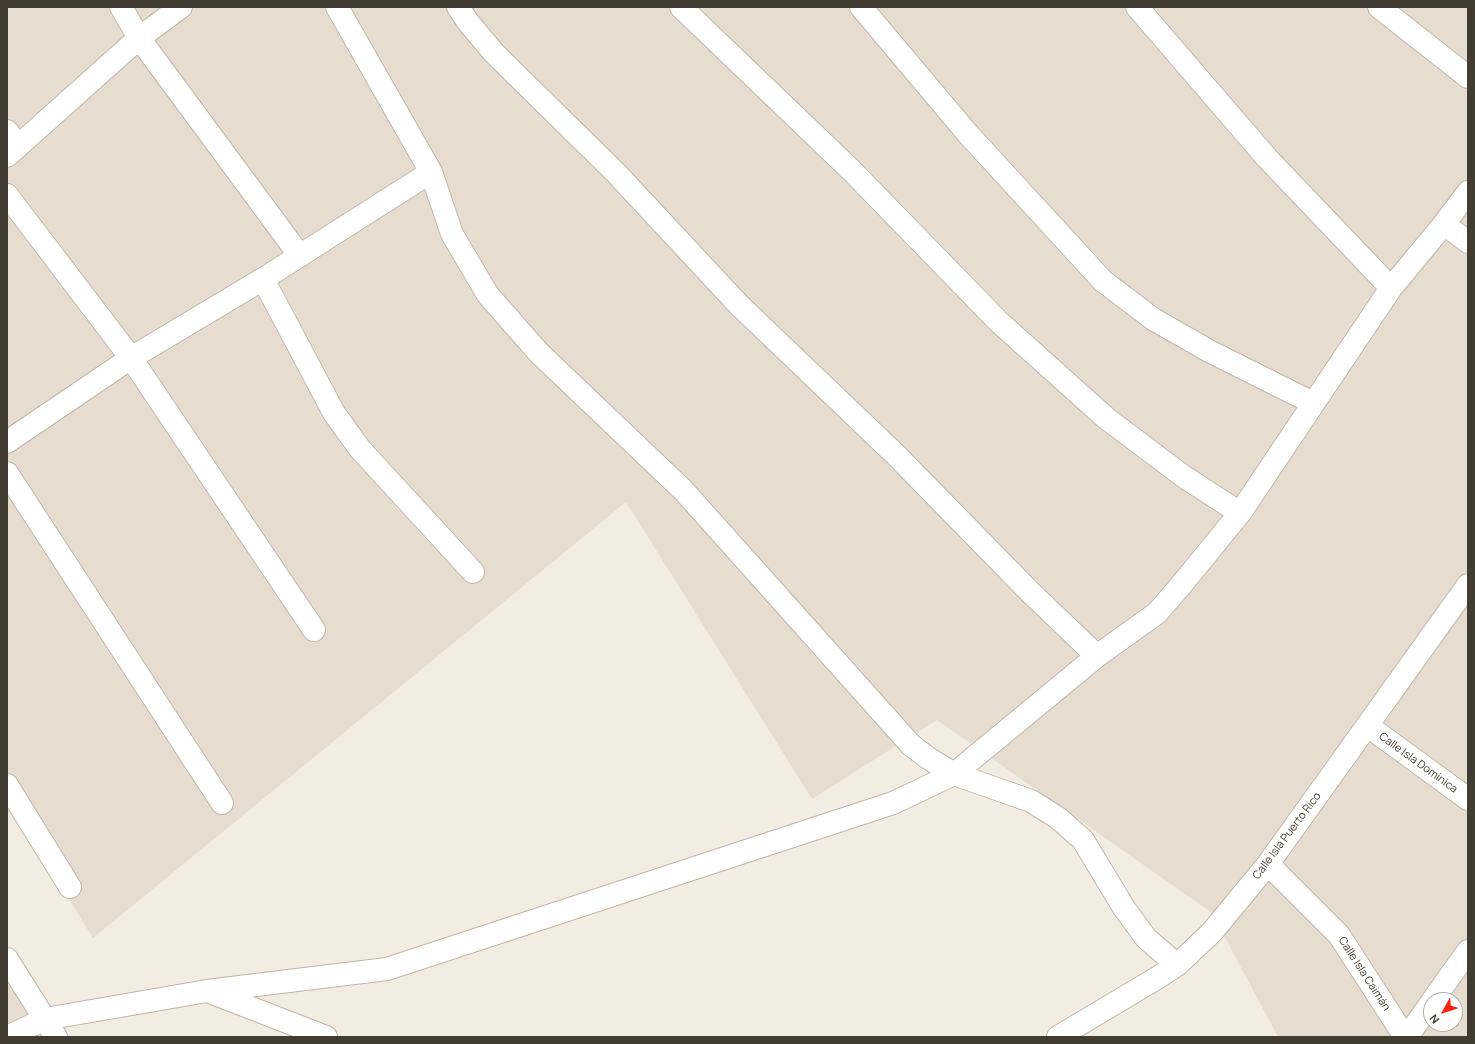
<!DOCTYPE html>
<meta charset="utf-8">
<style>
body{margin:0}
#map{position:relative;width:1475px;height:1044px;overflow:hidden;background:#f2ece2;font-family:Manrope,sans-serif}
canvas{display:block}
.frame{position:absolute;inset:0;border:8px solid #433c33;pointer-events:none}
.north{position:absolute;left:1423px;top:992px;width:40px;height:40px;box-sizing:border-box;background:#fff;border:1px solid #b4b1ad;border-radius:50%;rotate:231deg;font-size:11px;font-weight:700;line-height:16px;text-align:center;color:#433c33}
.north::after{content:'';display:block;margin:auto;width:14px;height:18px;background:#fe200d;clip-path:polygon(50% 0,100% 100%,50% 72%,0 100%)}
</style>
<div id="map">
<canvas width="1475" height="1044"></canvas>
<div class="frame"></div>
<div class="north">N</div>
</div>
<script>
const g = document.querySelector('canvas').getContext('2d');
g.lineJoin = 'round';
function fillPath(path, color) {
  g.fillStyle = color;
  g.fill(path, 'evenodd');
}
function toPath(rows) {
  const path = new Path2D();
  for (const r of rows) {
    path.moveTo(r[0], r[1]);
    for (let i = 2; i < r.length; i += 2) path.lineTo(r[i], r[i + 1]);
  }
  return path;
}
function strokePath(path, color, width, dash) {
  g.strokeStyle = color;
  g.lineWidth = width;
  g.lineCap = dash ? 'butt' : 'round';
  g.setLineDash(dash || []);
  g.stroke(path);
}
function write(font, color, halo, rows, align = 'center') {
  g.font = font + ' Manrope,sans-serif';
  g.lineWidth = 3.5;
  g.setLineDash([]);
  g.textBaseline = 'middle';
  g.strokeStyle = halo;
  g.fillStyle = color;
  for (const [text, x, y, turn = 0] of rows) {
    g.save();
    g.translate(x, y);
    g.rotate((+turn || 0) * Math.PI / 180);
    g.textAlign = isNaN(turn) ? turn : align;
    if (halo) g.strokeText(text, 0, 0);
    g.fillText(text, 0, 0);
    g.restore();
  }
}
const residential = toPath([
 [7,7,1468,7,1468,1037,1278,1037,1212,913,937,720,812,799,626,502,93,938,7,800],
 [1431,1000,1455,1000,1455,1024,1431,1024],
 [7,960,46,1037,7,1037]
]);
const minor = toPath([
 [121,7,139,38,300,256],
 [337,7,431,172,452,234,488,295,539,353,683,490,911,745,928,758,954,774,1031,801,1058,818,1083,840,1124,908,1146,938,1177,965],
 [458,7,468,22,494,53,616,173,739,305,897,456,1030,592,1097,656],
 [681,7,851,170,999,322,1106,418,1183,476,1240,513],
 [861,7,968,134,1103,281,1153,319,1209,351,1313,403],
 [1137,7,1267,158,1391,288],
 [1379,7,1468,77],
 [7,131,18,146],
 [7,156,139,38,181,7],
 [7,195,131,358,314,630],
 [1444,224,1468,242],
 [263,279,334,413,360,449,473,572],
 [7,442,131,358,263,279,431,172],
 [7,473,222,803],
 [1368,726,1468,799],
 [7,785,70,887],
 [1268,864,1339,935,1405,1037],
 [7,959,56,1037],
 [210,992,326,1037],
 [1433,1000,1468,951],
 [7,1037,45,1019,207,991,387,969,893,803,954,774,1097,656,1157,613,1182,584,1240,513,1391,288,1444,224,1468,192],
 [1058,1037,1157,978,1177,965,1212,932,1268,864,1468,585],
 [1407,1037,1431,1003]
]);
const streetNames = [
 ["Calle Isla Dominica",1418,763,36],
 ["Calle Isla Puerto Rico",1287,836,-53],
 ["Calle Isla Caimán",1364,974,57]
];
fillPath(residential, '#e6ddd0');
strokePath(minor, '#c0b6a8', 24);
strokePath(minor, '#fff', 22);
write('11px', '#433c33', '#fff', streetNames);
</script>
